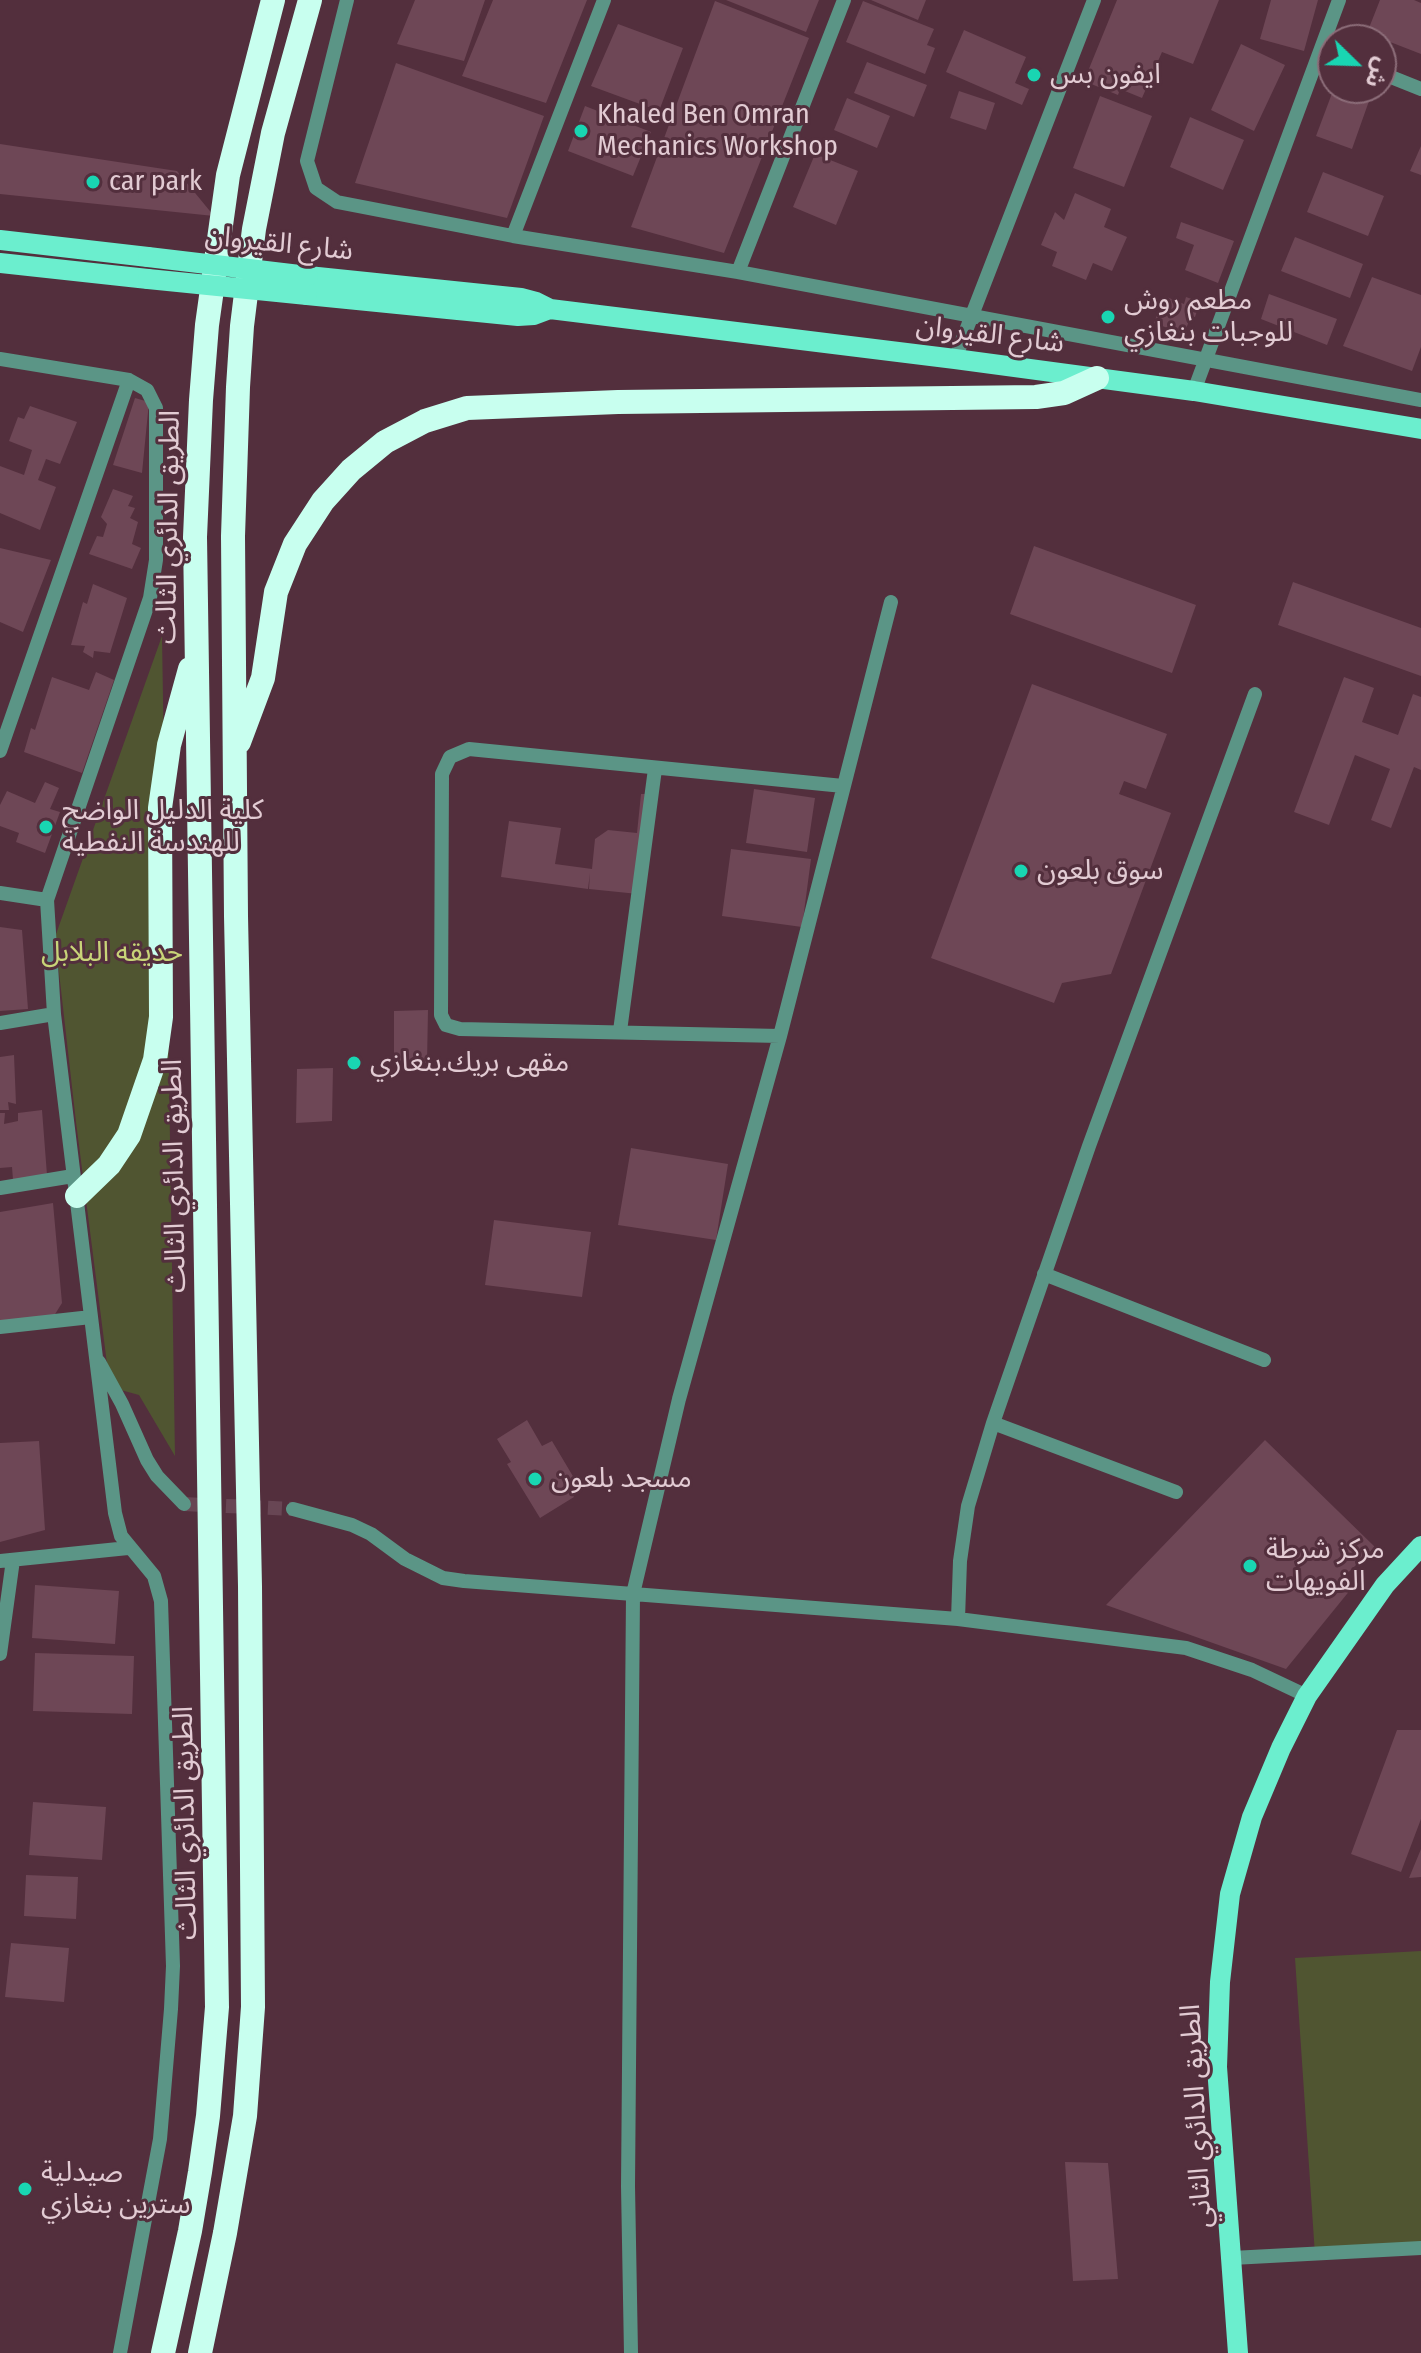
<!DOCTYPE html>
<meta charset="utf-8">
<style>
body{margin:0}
#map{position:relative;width:1421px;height:2353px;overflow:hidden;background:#532f3d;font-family:"Fira Sans Condensed","Noto Sans Arabic",sans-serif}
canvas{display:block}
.north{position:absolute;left:1317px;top:24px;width:80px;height:80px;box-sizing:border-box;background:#532f3d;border:2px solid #8c6d79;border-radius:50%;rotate:113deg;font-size:22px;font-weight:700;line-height:32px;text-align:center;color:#e2cbd3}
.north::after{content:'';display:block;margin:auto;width:28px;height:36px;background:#19d5b2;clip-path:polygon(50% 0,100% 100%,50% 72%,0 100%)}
</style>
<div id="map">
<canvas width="1421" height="2353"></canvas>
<div class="north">ش</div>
</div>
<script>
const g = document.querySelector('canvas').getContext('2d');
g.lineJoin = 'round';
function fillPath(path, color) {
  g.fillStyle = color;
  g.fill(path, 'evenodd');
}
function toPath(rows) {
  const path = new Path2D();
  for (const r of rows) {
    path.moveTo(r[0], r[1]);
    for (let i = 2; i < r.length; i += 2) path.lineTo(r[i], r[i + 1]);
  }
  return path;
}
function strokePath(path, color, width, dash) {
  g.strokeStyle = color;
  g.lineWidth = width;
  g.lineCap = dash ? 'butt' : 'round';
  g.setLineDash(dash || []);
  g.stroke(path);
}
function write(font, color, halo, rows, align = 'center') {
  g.font = font + ' "Fira Sans Condensed","Noto Sans Arabic",sans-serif';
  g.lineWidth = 6;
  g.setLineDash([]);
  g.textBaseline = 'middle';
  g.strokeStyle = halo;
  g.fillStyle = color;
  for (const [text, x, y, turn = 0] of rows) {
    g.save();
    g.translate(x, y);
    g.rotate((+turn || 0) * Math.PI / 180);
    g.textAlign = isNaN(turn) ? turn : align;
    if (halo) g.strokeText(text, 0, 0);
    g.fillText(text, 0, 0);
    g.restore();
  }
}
const green = toPath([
 [162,636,175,1456,139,1395,110,1387,76,1122,55,937],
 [1421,1951,1421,2249,1315,2255,1295,1958]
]);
const building = toPath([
 [415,0,485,0,464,61,397,44],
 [493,0,587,0,546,103,462,76],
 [726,0,819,0,806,32],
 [871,0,926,0,918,20],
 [1117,0,1219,0,1193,64,1162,52,1142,98,1120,89,1118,95,1084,81],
 [1271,0,1318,0,1304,51,1260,39],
 [1380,0,1414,0,1421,3,1421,54,1367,33],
 [715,1,809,38,724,253,631,227],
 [863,1,934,29,927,45,935,48,925,74,846,42],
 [618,24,683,48,659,111,591,86],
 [964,30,1026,57,1015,83,1029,89,1022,105,946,72],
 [1241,44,1285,65,1254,131,1211,110],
 [867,62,927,85,914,117,854,93],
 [396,63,544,116,507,218,355,183],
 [1334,88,1369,101,1352,149,1316,136],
 [959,91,995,103,986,130,950,118],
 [1100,96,1152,116,1124,187,1073,168],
 [847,98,890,116,877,148,834,130],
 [585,106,651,132,633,176,568,151],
 [1190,117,1244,140,1223,190,1170,167],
 [0,144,177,171,214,216,0,194],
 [1421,146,1421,175,1410,171],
 [815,154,858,171,836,225,793,207],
 [1323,172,1384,196,1368,236,1307,212],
 [1075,193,1111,209,1104,227,1127,237,1112,271,1093,263,1086,280,1052,266,1057,252,1041,245,1055,212,1064,220],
 [1181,222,1234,241,1218,283,1185,270,1194,245,1176,238],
 [1295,237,1363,264,1350,298,1281,271],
 [1372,277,1421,295,1421,347,1412,371,1343,346],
 [1269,294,1337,319,1327,345,1261,319],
 [1164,296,1184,304,1186,297,1200,302,1195,317,1191,316,1184,334,1154,323],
 [135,398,149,402,142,473,113,465],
 [30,406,77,422,60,464,46,459,43,467,38,480,56,487,40,530,0,513,0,466,24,475,32,450,9,441,18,417,24,419],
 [113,489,133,496,128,506,135,508,130,518,138,522,132,544,141,548,132,569,89,554,97,536,103,537,107,524,101,517],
 [1034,546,1196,605,1172,673,1010,614],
 [0,548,51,560,23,632,0,622],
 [1293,582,1421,628,1421,676,1278,625],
 [93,584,127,598,110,653,94,651,93,658,83,652,85,646,71,645,83,602,87,604],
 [96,672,114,680,82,773,24,752,31,728,35,730,52,677,89,690],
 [1344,677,1374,688,1362,722,1398,735,1413,694,1421,697,1421,770,1414,767,1391,828,1371,820,1390,769,1355,755,1329,825,1294,812],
 [1032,684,1167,734,1146,789,1124,781,1119,794,1171,813,1111,974,1062,983,1054,1003,931,958],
 [45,782,59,788,50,809,60,812,45,853,16,842,19,833,0,826,0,805,7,791,35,803],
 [754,789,815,798,807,852,746,843],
 [641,794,649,794,638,894,589,889,590,873,588,889,501,877,509,821,561,828,555,864,592,869,595,839,608,830,637,833],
 [731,849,811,859,802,927,722,916],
 [0,927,22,930,28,1009,0,1011],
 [428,1010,427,1063,394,1062,394,1011],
 [14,1055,16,1104,8,1102,9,1110,0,1110,0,1057],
 [333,1068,332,1121,296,1123,297,1069],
 [42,1110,47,1175,13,1180,12,1167,0,1168,0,1113,5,1113,4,1124,18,1121,18,1113],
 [631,1148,728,1164,716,1240,618,1225],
 [53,1203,62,1303,52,1319,0,1326,0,1212],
 [494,1220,591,1232,582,1297,485,1285],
 [527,1420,542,1446,552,1441,577,1483,568,1488,574,1497,540,1518,507,1464,511,1462,497,1439],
 [1265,1440,1375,1547,1336,1584,1351,1589,1286,1669,1106,1605],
 [39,1441,45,1530,0,1542,0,1443],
 [35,1585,119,1591,115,1644,32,1638],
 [35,1653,134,1656,132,1714,33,1711],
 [1397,1730,1421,1730,1421,1819,1401,1872,1351,1854],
 [33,1802,106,1807,102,1860,29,1855],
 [1421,1849,1421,1877,1409,1878],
 [26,1875,78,1877,76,1919,24,1916],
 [11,1943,69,1948,64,2002,5,1997],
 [1065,2162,1108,2163,1118,2279,1073,2281]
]);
const minorTunnel = toPath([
 [184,1504,293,1509]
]);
const minor = toPath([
 [347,0,307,161,316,188,337,202,513,236,738,272,1421,400],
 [1381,73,1421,89],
 [513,236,604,0],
 [738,272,844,0],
 [0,359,129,380,147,390,156,408,156,560,150,598,47,900,54,1014,115,1513,121,1536,154,1576,161,1601,173,1966,171,2009,160,2139,120,2353],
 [955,359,1094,0],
 [1194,391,1339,0],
 [0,751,129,380],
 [0,893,47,900],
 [0,1023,54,1014],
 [620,1031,655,769],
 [780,1036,460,1029,446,1025,441,1015,442,774,450,757,469,749,843,786],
 [0,1188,73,1176],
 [1044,1274,1264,1360],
 [0,1327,91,1317],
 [99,1362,122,1404,147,1460,157,1476,184,1504],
 [993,1423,1176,1492],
 [293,1509,352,1525,371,1534,405,1559,443,1578,464,1581,958,1619,1186,1648,1252,1670,1307,1696],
 [0,1561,128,1548],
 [958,1619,960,1561,968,1506,993,1423,1089,1146,1255,694],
 [0,1654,13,1560],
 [1232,2258,1421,2248],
 [631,2353,628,2186,633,1594,679,1399,780,1036,891,602]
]);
const major = toPath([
 [0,240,148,257],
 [0,263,148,279],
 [308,276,521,298,536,302,550,309,955,359,1194,391,1421,429],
 [307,295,518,316,534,315,550,309],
 [1238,2353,1217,2067,1220,1982,1230,1894,1252,1817,1281,1748,1307,1696,1385,1585,1421,1546]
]);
const highway = toPath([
 [239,742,263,678,276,592,295,544,323,501,351,470,385,442,425,421,467,408,618,402,1036,397,1064,393,1097,378],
 [77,1196,109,1165,129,1135,155,1060,161,1017,160,808,169,745,190,669],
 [163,2353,190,2231,200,2172,208,2116,217,2007,195,537,201,400,207,325,228,175,273,0],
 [200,2353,225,2233,245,2116,253,2007,250,1586,236,916,233,536,238,387,242,326,254,229,273,133,310,0]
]);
const majorBridge = toPath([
 [148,257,308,276],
 [148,279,307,295]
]);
const markers = [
 [1034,75,8,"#19d5b2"],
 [581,131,8,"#19d5b2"],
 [93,182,8,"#19d5b2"],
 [1108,317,8,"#19d5b2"],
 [46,827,8,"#19d5b2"],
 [1021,871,8,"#19d5b2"],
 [354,1063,8,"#19d5b2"],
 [535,1479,8,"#19d5b2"],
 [1250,1566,8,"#19d5b2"],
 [25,2189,8,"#19d5b2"]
];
const poiNames = [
 ["ايفون بس",1050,75],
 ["Khaled Ben Omran",597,115],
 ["Mechanics Workshop",597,147],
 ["car park",109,182],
 ["مطعم روش",1124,301],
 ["للوجبات بنغازي",1124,333],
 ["كلية الدليل الواضح",62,811],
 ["للهندسة النفطية",62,843],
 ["سوق بلعون",1037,871],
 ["مقهى بريك.بنغازي",370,1063],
 ["مسجد بلعون",551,1479],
 ["مركز شرطة",1266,1550],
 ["الفويهات",1266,1582],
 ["صيدلية",41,2173],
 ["سترين بنغازي",41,2205]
];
const streetNames = [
 ["شارع القيروان",279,244,6],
 ["شارع القيروان",990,335,7],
 ["الطريق الدائري الثالث",169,527,-89],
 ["الطريق الدائري الثالث",175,1176,-91],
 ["الطريق الدائري الثالث",186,1823,-91],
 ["الطريق الدائري الثاني",1197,2116,-93]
];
const parkNames = [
 ["حديقه البلابل",112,953]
];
fillPath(green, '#505531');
fillPath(building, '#6e4756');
strokePath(minorTunnel, '#684654', 14, [14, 7]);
strokePath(minor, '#5b9586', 14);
strokePath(major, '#6beece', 20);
strokePath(highway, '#c8ffef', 24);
strokePath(majorBridge, '#6beece', 20);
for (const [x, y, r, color] of markers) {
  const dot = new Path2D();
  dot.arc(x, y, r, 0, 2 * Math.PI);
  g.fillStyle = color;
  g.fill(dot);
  strokePath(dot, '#532f3d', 3);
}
write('28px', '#e2cbd3', '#532f3d', poiNames, 'left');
write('28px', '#e2cbd3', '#532f3d', streetNames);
write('28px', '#c8d478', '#532f3d', parkNames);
</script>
